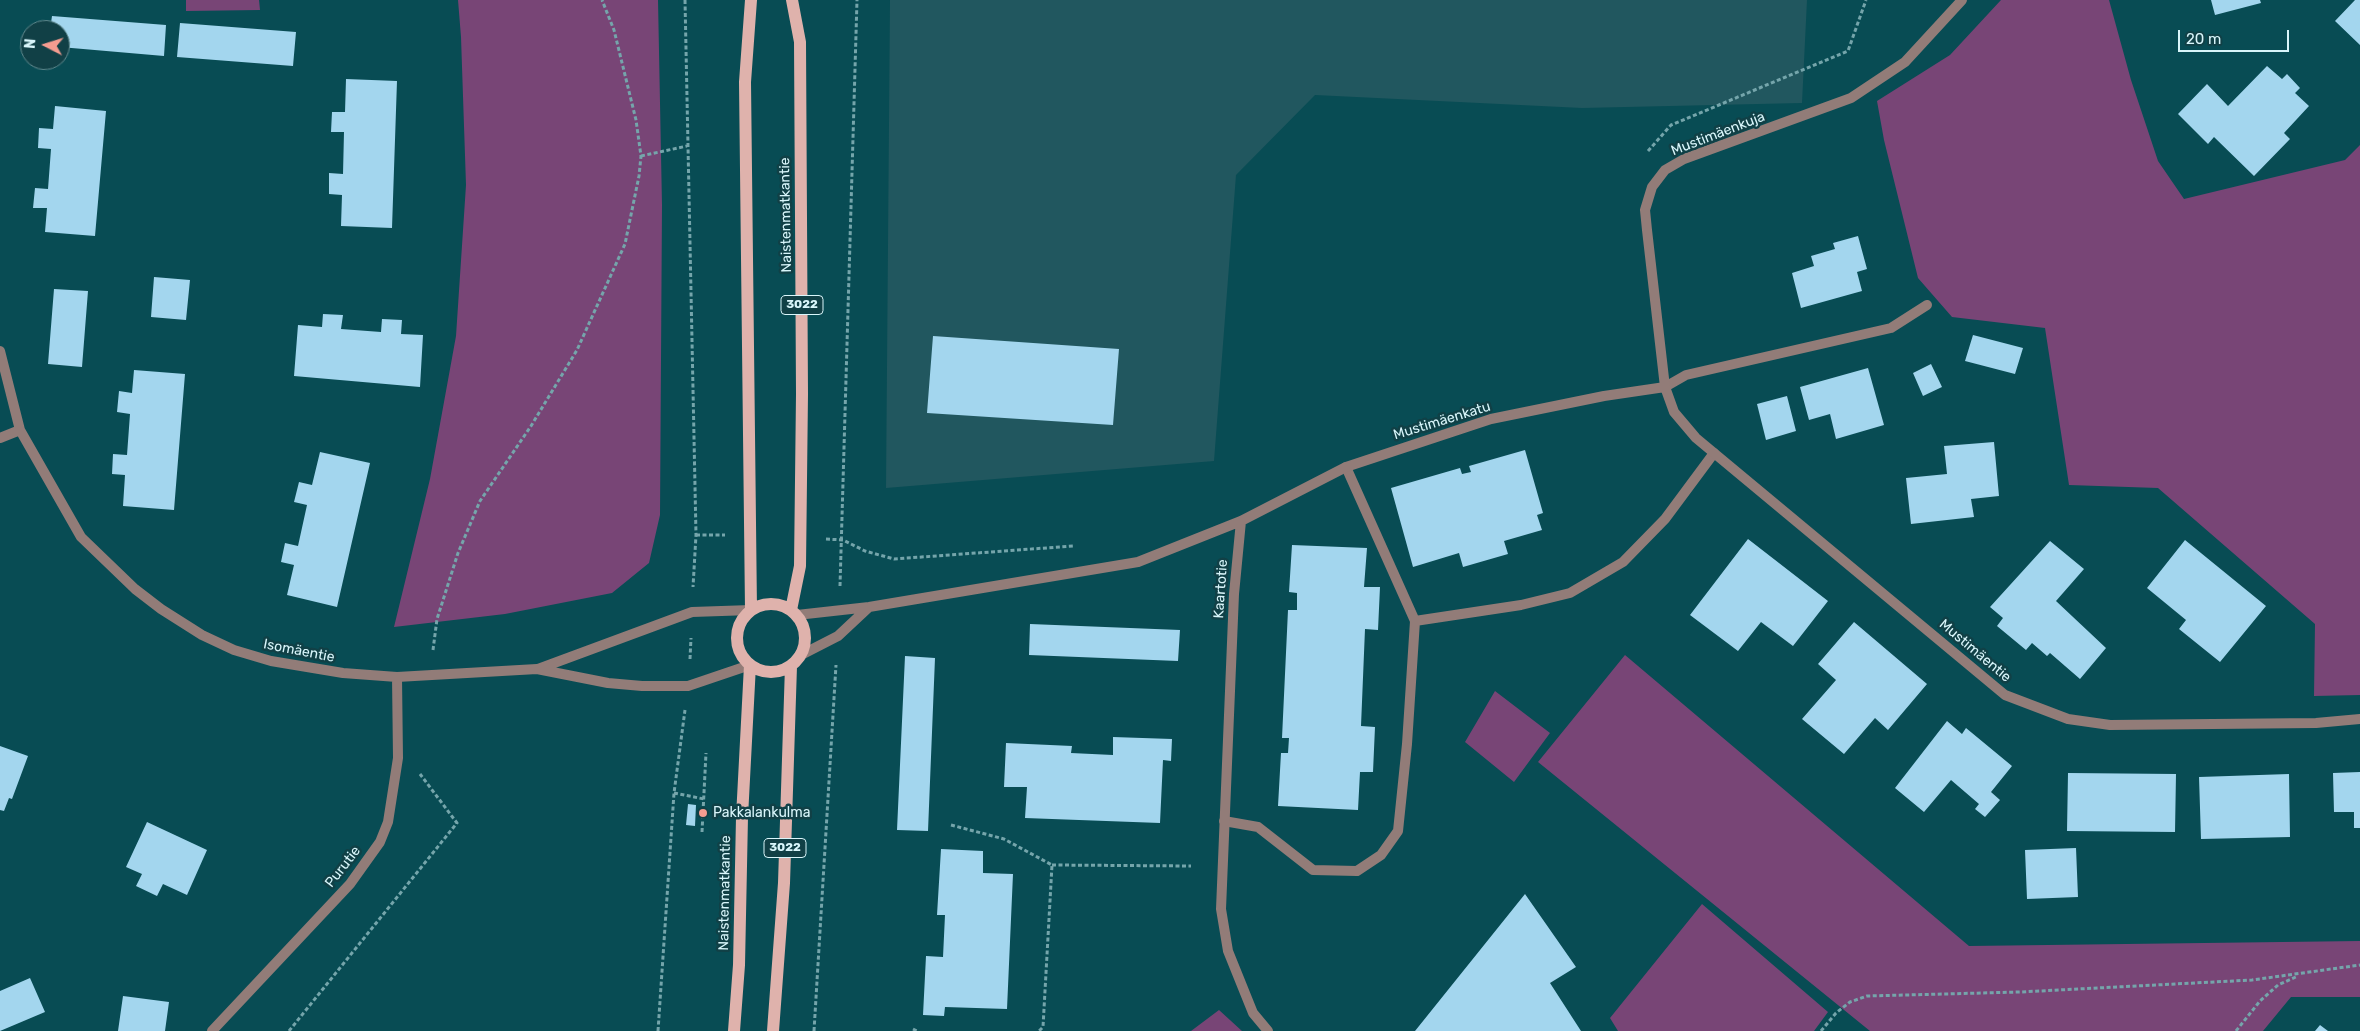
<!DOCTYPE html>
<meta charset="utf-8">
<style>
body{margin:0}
#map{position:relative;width:2360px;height:1031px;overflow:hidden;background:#084c54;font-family:Rubik,sans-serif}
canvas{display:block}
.north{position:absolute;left:20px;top:20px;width:50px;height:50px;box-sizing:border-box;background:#114046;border:1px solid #61898e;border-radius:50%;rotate:275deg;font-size:14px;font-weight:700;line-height:20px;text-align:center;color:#d9f6fb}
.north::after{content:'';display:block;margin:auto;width:18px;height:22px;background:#f59c90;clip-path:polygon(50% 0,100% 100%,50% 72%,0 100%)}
.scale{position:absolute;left:2178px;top:30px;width:111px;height:22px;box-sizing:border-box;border:2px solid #d9f6fb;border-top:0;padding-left:6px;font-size:15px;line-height:18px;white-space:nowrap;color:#d9f6fb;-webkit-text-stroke:4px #114046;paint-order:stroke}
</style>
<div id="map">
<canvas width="2360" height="1031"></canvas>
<div class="north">N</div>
<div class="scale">20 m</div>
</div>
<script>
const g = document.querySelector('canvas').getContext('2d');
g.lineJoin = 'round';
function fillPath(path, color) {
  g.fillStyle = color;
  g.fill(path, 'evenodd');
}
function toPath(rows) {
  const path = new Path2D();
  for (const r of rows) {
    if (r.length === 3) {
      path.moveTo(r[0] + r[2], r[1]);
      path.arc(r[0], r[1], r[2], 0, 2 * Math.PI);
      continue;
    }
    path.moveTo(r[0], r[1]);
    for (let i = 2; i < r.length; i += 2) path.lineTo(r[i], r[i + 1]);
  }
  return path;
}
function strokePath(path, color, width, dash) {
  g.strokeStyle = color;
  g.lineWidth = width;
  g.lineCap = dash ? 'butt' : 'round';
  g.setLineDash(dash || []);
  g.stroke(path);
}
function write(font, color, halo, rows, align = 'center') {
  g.font = font + ' Rubik,sans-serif';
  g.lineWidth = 5;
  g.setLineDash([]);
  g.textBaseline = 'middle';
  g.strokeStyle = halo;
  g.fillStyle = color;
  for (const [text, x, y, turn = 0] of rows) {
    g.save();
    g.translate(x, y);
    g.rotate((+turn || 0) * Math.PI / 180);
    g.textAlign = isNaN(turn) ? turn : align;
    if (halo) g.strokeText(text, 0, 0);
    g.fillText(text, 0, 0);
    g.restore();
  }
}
const built = toPath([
 [890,0,1807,0,1802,103,1582,108,1315,95,1236,175,1214,461,886,488]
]);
const green = toPath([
 [186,0,259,0,260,10,186,11],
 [458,0,658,0,662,205,660,515,649,563,612,593,505,614,394,627,430,479,456,336,466,185,461,37],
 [2001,0,2109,0,2131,80,2158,161,2184,199,2345,160,2360,145,2360,695,2314,696,2315,624,2158,488,2069,485,2045,328,1952,317,1918,278,1884,140,1877,101,1950,55],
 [1625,655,1969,946,2360,941,2360,997,2291,997,2263,1031,1870,1031,1538,762],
 [1495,691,1550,733,1514,782,1465,742],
 [1702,904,1828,1012,1814,1031,1618,1031,1610,1018],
 [1219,1010,1242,1031,1191,1031]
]);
const building = toPath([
 [2211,0,2260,0,2261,3,2215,15],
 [2355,0,2360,0,2360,45,2335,21],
 [52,16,166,25,164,56,60,47,60,30,50,30],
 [180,23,296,32,293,66,177,57],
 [2267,66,2282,79,2287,74,2300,88,2295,93,2309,106,2284,133,2290,139,2254,176,2214,137,2208,144,2178,114,2207,84,2228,106],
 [346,79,397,81,392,228,341,226,342,195,329,194,329,173,343,174,344,132,331,132,332,112,345,112],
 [55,106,106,111,95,236,45,232,47,208,33,208,35,188,48,189,51,149,38,148,39,128,53,129],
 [1858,236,1867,269,1857,272,1862,291,1801,308,1792,273,1814,266,1811,256,1835,249,1833,243],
 [154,277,190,280,186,320,151,317],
 [54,289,88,291,82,367,48,364],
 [323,314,343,315,341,329,381,332,382,319,402,320,401,334,423,335,420,387,294,376,298,325,322,327],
 [1973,335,2023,348,2015,374,1965,361],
 [933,336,1119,349,1113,425,927,413],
 [1931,364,1942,387,1923,396,1913,373],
 [1868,368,1884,425,1836,439,1830,414,1809,420,1800,387],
 [134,370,185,374,174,510,123,506,125,475,112,474,113,454,127,455,130,414,117,412,119,391,132,393],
 [1787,396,1796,431,1766,440,1757,404],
 [1994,442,1999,496,1971,499,1974,517,1911,524,1906,478,1947,474,1944,446],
 [1525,450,1543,513,1537,515,1542,530,1504,541,1508,554,1463,567,1459,553,1413,567,1391,488,1460,468,1462,474,1471,472,1469,466],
 [320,452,370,463,337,607,287,595,294,565,281,562,285,543,298,546,307,505,294,502,299,482,312,485],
 [1748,539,1828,601,1793,646,1761,622,1738,651,1690,615],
 [2185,540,2266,606,2220,662,2179,629,2186,620,2147,588],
 [2050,541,2084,569,2056,601,2106,648,2080,679,2050,653,2047,656,2032,643,2026,650,1997,626,2003,618,1990,607],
 [1292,545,1367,548,1364,587,1380,587,1378,630,1365,629,1361,726,1375,727,1373,772,1360,772,1358,810,1278,806,1281,753,1288,753,1289,738,1282,738,1288,610,1297,610,1297,593,1289,592],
 [1854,622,1927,684,1888,730,1875,718,1844,754,1802,719,1836,680,1818,664],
 [1030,624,1180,630,1178,661,1029,655],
 [905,656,935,658,928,831,897,830],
 [1947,721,1962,734,1966,728,2012,766,1991,792,2000,800,1985,817,1975,809,1979,804,1951,780,1924,812,1895,788],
 [1113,737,1172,739,1171,761,1163,760,1160,823,1025,818,1027,787,1004,787,1006,743,1072,746,1071,753,1113,755],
 [0,746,28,756,12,799,9,798,4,811,0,810],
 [2360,772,2360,828,2354,828,2354,812,2334,812,2333,773],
 [2068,773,2176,774,2175,832,2067,831],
 [2289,774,2290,837,2201,839,2199,777],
 [688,804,696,805,695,826,686,825],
 [147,822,207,850,187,895,163,884,157,896,136,886,142,874,126,867],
 [2076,848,2078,897,2027,899,2025,850],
 [941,849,983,851,983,873,1013,874,1007,1009,945,1007,944,1016,923,1015,926,956,943,957,945,915,937,915],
 [1525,894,1576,967,1550,983,1581,1031,1415,1031],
 [30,978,45,1012,0,1031,0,991],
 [123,996,169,1002,165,1031,118,1031],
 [2320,1025,2328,1031,2315,1031]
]);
const path = toPath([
 [685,0,696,535,693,587],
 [1648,151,1671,125,1848,51,1866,0],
 [641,156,687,146],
 [696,535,725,535],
 [826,539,843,540,865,551,894,559,1073,546],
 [840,586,857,0],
 [433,650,437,619,458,553,480,501,531,426,577,350,625,244,639,176,641,156,636,120,614,30,602,0],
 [690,659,691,638],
 [674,793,704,799],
 [951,825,1004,839,1052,865,1043,1027,1039,1031],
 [702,832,706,753],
 [1052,865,1191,866],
 [913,1029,917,1031],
 [289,1031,457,823,420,774],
 [658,1031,674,793,685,710],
 [814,1031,836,665],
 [1821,1031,1836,1013,1850,1002,1867,996,2020,992,2252,980,2360,965],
 [2236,1031,2260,1001,2278,985,2298,976]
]);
const service = toPath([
 [1665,387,1686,375,1891,328,1927,305],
 [1415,621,1521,605,1570,593,1623,562,1665,519,1714,453],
 [1224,821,1258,827,1313,870,1357,871,1381,855,1398,831,1407,744,1415,621,1346,467]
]);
const minor = toPath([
 [1962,0,1905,62,1851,98,1684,159,1665,170,1652,187,1645,210,1647,230,1665,387,1674,412,1696,438,2005,695,2068,719,2110,725,2316,723,2360,719],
 [0,351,20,430,81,537,135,589,161,609,202,635,234,650,271,661,343,673,397,677,537,669,608,683,642,686,688,686,750,665],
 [0,438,20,430],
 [1241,521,1234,594,1221,909,1228,951,1253,1013,1268,1031],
 [797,615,869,607,1138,562,1241,521,1346,467,1491,419,1604,396,1665,387],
 [799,656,838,636,869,607],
 [538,669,692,612,751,610],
 [212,1031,350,884,380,842,388,822,398,758,397,677]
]);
const primary = toPath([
 [771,638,34],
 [751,610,745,82,751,0],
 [791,610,800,566,802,394,800,42,792,0],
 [734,1031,739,965,742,817,750,665],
 [773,1031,784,883,791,666]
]);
const markers = [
 [703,813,5,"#f59c90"]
];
const shields = [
 [802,305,42],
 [785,848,42]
];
const shieldNames = [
 ["3022",802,305],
 ["3022",785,848]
];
const streetNames = [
 ["Mustimäenkuja",1718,134,-21],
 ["Naistenmatkantie",786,215,-91],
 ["Mustimäenkatu",1442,421,-17],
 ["Kaartotie",1221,589,-86],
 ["Isomäentie",299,651,11],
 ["Mustimäentie",1975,651,40],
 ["Purutie",343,867,-52],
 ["Naistenmatkantie",725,893,-89]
];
const poiNames = [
 ["Pakkalankulma",713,813]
];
fillPath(built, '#21575f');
fillPath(green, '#784576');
fillPath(building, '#a3d6ee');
strokePath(path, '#75a5ab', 3, [4, 2.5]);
strokePath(service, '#927c78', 10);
strokePath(minor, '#927c78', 10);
strokePath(primary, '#dfb2ac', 12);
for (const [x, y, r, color] of markers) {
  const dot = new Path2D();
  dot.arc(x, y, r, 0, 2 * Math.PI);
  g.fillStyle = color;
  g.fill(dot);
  strokePath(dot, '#114046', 2);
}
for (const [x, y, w] of shields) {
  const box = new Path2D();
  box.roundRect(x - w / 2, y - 9.5, w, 19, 4);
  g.fillStyle = '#114046';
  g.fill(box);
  strokePath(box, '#d9f6fb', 1);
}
write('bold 12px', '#d9f6fb', null, shieldNames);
write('14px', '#d9f6fb', '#114046', streetNames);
write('14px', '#d9f6fb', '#114046', poiNames, 'left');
</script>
